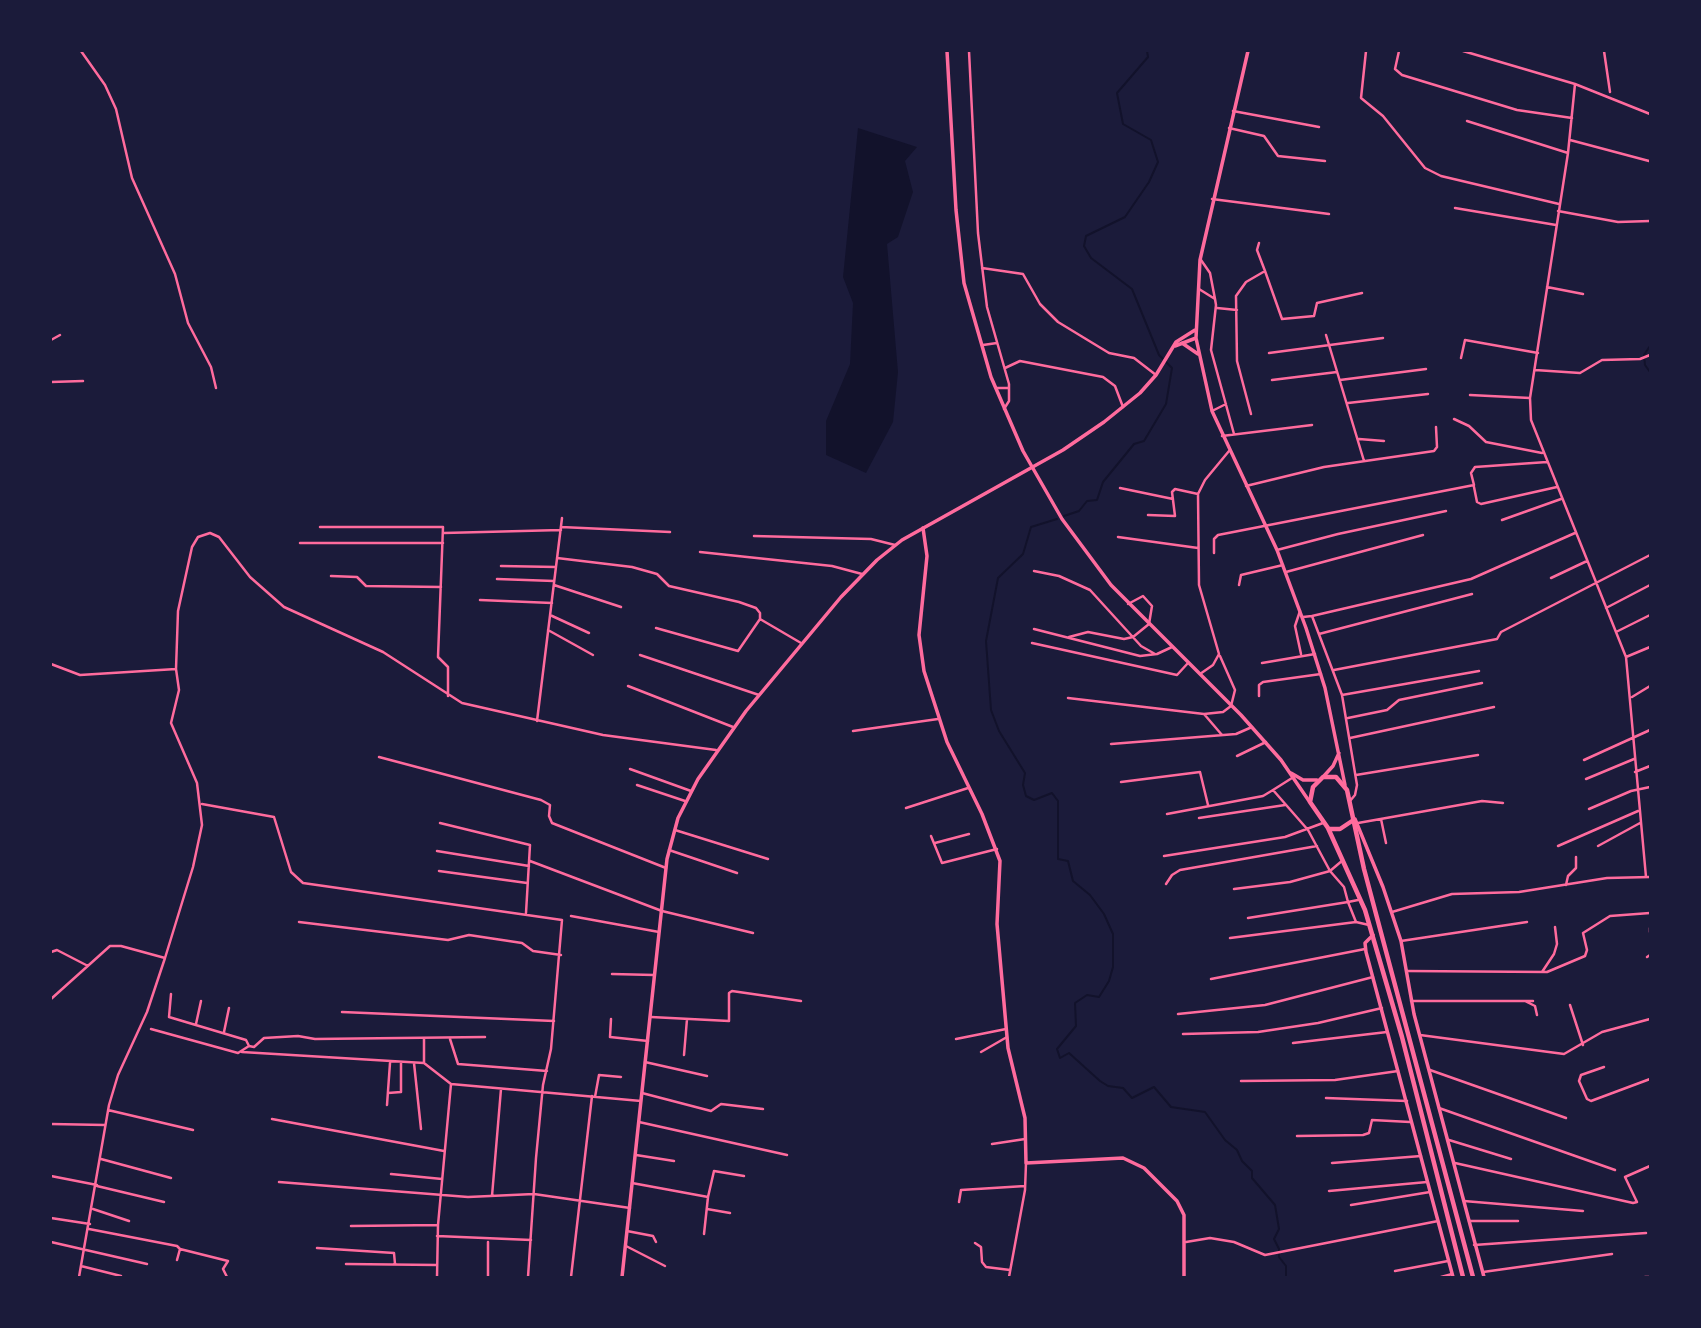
<!DOCTYPE html>
<style>
body{margin:0}
#map{position:relative;width:1701px;height:1328px;overflow:hidden;background:#1b1b3a;font-family:Lora,serif}
canvas{display:block}
.frame{position:absolute;inset:0;border:52px solid #1b1b3a;pointer-events:none}
</style>
<div id="map">
<canvas width="1701" height="1328"></canvas>
<div class="frame"></div>
</div>
<script>
const g = document.querySelector('canvas').getContext('2d');
g.lineJoin = 'round';
function fillPath(path, color) {
  g.fillStyle = color;
  g.fill(path, 'evenodd');
}
function toPath(rows) {
  const path = new Path2D();
  for (const r of rows) {
    path.moveTo(r[0], r[1]);
    for (let i = 2; i < r.length; i += 2) path.lineTo(r[i], r[i + 1]);
  }
  return path;
}
function strokePath(path, color, width, dash) {
  g.strokeStyle = color;
  g.lineWidth = width;
  g.lineCap = dash ? 'butt' : 'round';
  g.setLineDash(dash || []);
  g.stroke(path);
}
const water = toPath([
 [858,128,917,147,905,161,913,192,898,237,887,244,898,372,893,422,866,473,826,455,826,421,850,364,853,303,843,277]
]);
const stream = toPath([
 [1650,346,1644,355,1645,365,1650,372],
 [1650,403,1650,409],
 [1064,516,1079,511,1087,501,1097,500,1103,482,1134,444,1144,441,1166,404,1172,368,1159,355,1132,289,1091,258,1084,246,1086,236,1125,217,1149,182,1158,162,1151,140,1123,124,1117,93,1148,57,1147,51],
 [1057,519,1031,527,1023,554,998,578,986,641,991,710,999,731,1025,773,1023,785,1026,796,1034,800,1052,793,1058,801,1058,859,1068,861,1073,881,1090,895,1104,914,1113,934,1113,967,1109,981,1099,997,1087,995,1075,1003,1076,1026,1057,1049,1060,1058,1069,1053,1100,1081,1108,1086,1123,1088,1132,1098,1154,1087,1171,1107,1205,1112,1225,1140,1237,1150,1242,1161,1252,1171,1252,1178,1275,1205,1279,1229,1274,1239,1279,1249,1279,1257,1286,1266,1286,1277]
]);
const minor = toPath([
 [81,51,105,85,116,109,132,178,175,274,188,323,211,367,216,388],
 [969,51,978,233,987,307,1009,384,1009,401,1004,409],
 [1366,51,1361,98,1383,116,1425,168,1441,176,1559,204],
 [1399,51,1395,69,1402,75,1517,110,1572,118],
 [1463,51,1575,84,1650,114],
 [1604,51,1610,92],
 [1575,84,1568,153,1530,398,1531,420,1626,657,1646,877],
 [1233,111,1319,127],
 [1467,121,1568,153],
 [1229,128,1264,136,1278,156,1325,161],
 [1570,140,1649,161],
 [1212,199,1329,214],
 [1455,208,1556,225],
 [1558,211,1618,222,1650,221],
 [1201,260,1210,273,1215,299],
 [982,268,1023,274,1040,304,1058,322,1109,353,1134,358,1156,375],
 [1265,271,1282,319,1314,316,1317,303,1362,293],
 [1547,287,1583,294],
 [1199,289,1215,299,1216,305,1211,350,1234,434],
 [1217,308,1237,310],
 [1326,335,1364,461],
 [51,340,60,335],
 [983,345,997,343],
 [1269,353,1383,338],
 [1461,358,1465,340,1538,353],
 [1005,368,1020,361,1103,377,1115,386,1123,407],
 [1535,370,1580,373,1602,360,1640,359,1650,355],
 [1272,380,1337,372],
 [1340,380,1426,369],
 [51,382,83,381],
 [996,388,1009,388],
 [1470,395,1530,398],
 [1348,403,1428,394],
 [1212,411,1226,404],
 [1251,414,1237,361,1236,296,1246,282,1265,271,1257,250,1259,243],
 [1454,419,1469,426,1486,442,1542,453],
 [1222,436,1312,425],
 [1359,439,1384,441],
 [1246,486,1324,467,1434,451,1437,447,1436,427],
 [1474,487,1477,502,1481,504,1557,487],
 [1120,488,1173,499],
 [1148,515,1175,516,1172,492,1175,489,1198,494],
 [1502,520,1561,499],
 [320,527,443,527,438,657,448,667,448,696],
 [561,527,670,532],
 [444,533,561,530],
 [754,536,871,539,895,545],
 [1118,537,1198,548],
 [300,543,443,543],
 [1277,550,1338,534,1446,511],
 [700,552,832,566,862,574],
 [1214,553,1214,539,1218,535,1474,485,1471,473,1475,467,1547,462],
 [557,558,632,567,657,574,669,586,739,602,756,608,760,613,760,619,801,643],
 [501,566,556,567],
 [1034,571,1059,576,1090,590,1141,646,1155,654],
 [1286,572,1423,535],
 [331,576,357,577,366,586,441,587],
 [1551,578,1587,561],
 [497,579,554,581],
 [554,585,621,607],
 [1239,585,1241,575,1283,565],
 [480,600,552,603],
 [1606,608,1650,585],
 [1300,611,1295,626,1301,654],
 [550,615,589,633],
 [1312,616,1471,579,1575,533],
 [1303,617,1312,616,1342,695,1357,785,1355,795,1350,801],
 [656,628,738,651,760,619],
 [1034,629,1140,656,1157,654,1172,647],
 [548,630,593,655],
 [1616,632,1650,615],
 [1319,634,1472,594],
 [1069,637,1088,632,1124,639,1133,637,1149,624,1152,606,1143,596,1128,604],
 [1032,643,1177,675,1188,663],
 [640,655,759,695],
 [1626,657,1650,647],
 [1262,663,1315,654],
 [51,664,80,675,176,669],
 [1334,670,1497,639,1501,632,1650,555],
 [1200,674,1213,665,1219,654,1199,585,1198,494,1205,480,1229,451],
 [628,686,733,727],
 [1342,695,1479,671],
 [1259,696,1259,685,1263,682,1321,674],
 [1632,697,1650,686],
 [1068,698,1204,714,1223,712,1231,706,1235,690,1220,656],
 [1204,714,1222,735],
 [1348,718,1387,710,1399,700,1482,683],
 [537,721,562,518],
 [853,731,938,719],
 [1350,738,1494,707],
 [1111,744,1236,734,1252,727],
 [1237,756,1266,742],
 [379,757,541,800,550,805,549,816,552,823,666,868],
 [1584,760,1650,730],
 [630,769,691,791],
 [1635,772,1650,766],
 [1356,775,1478,755],
 [1586,779,1634,759],
 [1121,782,1200,772,1208,805],
 [637,785,685,801],
 [202,804,274,817,291,872,303,883,562,920,551,1049,543,1085,536,1158,528,1277],
 [906,808,968,788],
 [1589,809,1631,791,1650,787],
 [1167,814,1263,796,1273,790],
 [1199,818,1285,805],
 [1381,819,1386,843],
 [440,823,530,845,526,913],
 [1358,823,1482,801,1503,803],
 [675,830,768,859],
 [931,836,942,863,997,849],
 [935,843,969,834],
 [1558,846,1638,811],
 [1598,846,1640,823],
 [669,850,737,873],
 [437,851,529,866],
 [1164,856,1285,837,1323,823],
 [530,861,662,911,753,933],
 [439,871,527,883],
 [1166,884,1172,875,1180,870,1317,846],
 [1566,885,1568,876,1576,868,1576,857],
 [1234,889,1290,882,1330,871,1343,860],
 [1392,912,1452,894,1519,892,1607,878,1650,877],
 [571,916,659,932],
 [1248,918,1348,902,1344,887,1330,871,1308,830,1273,790,1292,778],
 [299,922,448,940,469,935,522,943,533,951,561,955],
 [1356,922,1348,902,1358,900],
 [1650,928,1650,932],
 [1230,938,1356,922,1369,925],
 [1401,941,1527,922],
 [51,952,57,950,88,966],
 [1647,957,1650,955],
 [1407,971,1547,972,1585,956,1587,950,1583,933,1610,916,1650,913],
 [1542,972,1554,954,1557,944,1555,927],
 [612,974,654,975],
 [1211,979,1365,949],
 [51,999,110,946,121,946,165,958],
 [1411,1001,1533,1001],
 [1525,1001,1535,1006,1537,1015],
 [1570,1005,1583,1045],
 [342,1012,554,1021],
 [1178,1014,1265,1005,1373,977],
 [651,1017,729,1021,729,993,732,991,801,1001],
 [611,1019,610,1037,648,1041],
 [196,1024,201,1001],
 [151,1029,238,1053,249,1046,246,1040,169,1017,171,994],
 [224,1032,229,1008],
 [1183,1034,1258,1032,1318,1023,1382,1008],
 [1420,1035,1564,1054,1602,1032,1650,1019],
 [424,1039,424,1063],
 [450,1039,458,1064,547,1071],
 [956,1039,1006,1029],
 [1293,1043,1387,1032],
 [249,1046,254,1047,264,1038,298,1036,315,1039,485,1037],
 [242,1052,424,1063,451,1084,641,1101],
 [981,1052,1007,1037],
 [684,1055,687,1019],
 [645,1062,707,1076],
 [414,1063,421,1129],
 [1604,1067,1581,1075,1579,1081,1587,1099,1591,1101,1650,1079],
 [1430,1070,1566,1118],
 [1241,1081,1335,1080,1398,1071],
 [388,1093,401,1092,401,1062],
 [642,1093,711,1111,721,1104,763,1109],
 [595,1097,599,1075,621,1077],
 [1326,1098,1407,1101],
 [387,1105,390,1063],
 [1439,1108,1615,1170],
 [108,1110,193,1130],
 [272,1119,444,1151],
 [639,1122,787,1155],
 [51,1124,105,1125],
 [1297,1136,1363,1135,1369,1133,1372,1120,1410,1122],
 [1449,1140,1511,1159],
 [992,1144,1025,1139],
 [636,1155,674,1161],
 [101,1159,171,1178],
 [1332,1163,1421,1156],
 [1455,1163,1633,1203,1637,1202,1625,1177,1650,1166],
 [391,1174,442,1179],
 [51,1176,97,1185],
 [279,1182,468,1197,534,1194,630,1208],
 [632,1183,708,1197,704,1234],
 [97,1186,164,1202],
 [1329,1191,1427,1182],
 [492,1196,501,1089],
 [708,1197,714,1171,744,1176],
 [1464,1201,1583,1211],
 [959,1202,961,1190,1025,1186],
 [1351,1205,1430,1192],
 [93,1209,129,1221],
 [707,1209,730,1213],
 [51,1218,90,1224],
 [1469,1221,1518,1221],
 [351,1226,438,1225],
 [89,1229,177,1246,180,1249,177,1260],
 [627,1231,653,1236,656,1242],
 [437,1236,531,1240],
 [51,1242,147,1264],
 [1186,1242,1210,1238,1234,1242,1265,1255,1438,1221],
 [975,1243,981,1247,982,1262,986,1267,1010,1270],
 [1474,1245,1646,1233],
 [626,1246,665,1266],
 [317,1248,394,1253,395,1264],
 [180,1249,228,1261,223,1269,227,1277],
 [346,1264,437,1265],
 [81,1266,121,1276],
 [1395,1271,1448,1261],
 [1483,1272,1612,1254],
 [79,1277,109,1105,118,1075,147,1012,165,958,193,867,202,825,197,783,171,723,179,690,176,669,178,611,192,547,198,537,210,533,219,537,250,577,284,607,383,652,462,703,603,735,716,750],
 [437,1277,438,1225,451,1084],
 [488,1277,488,1242],
 [571,1277,592,1096],
 [1009,1277,1025,1190,1026,1163],
 [1441,1277,1452,1274],
 [1645,1277,1650,1277]
]);
const tertiary = toPath([
 [923,528,927,556,919,635,924,671,947,742,982,814,1000,861,997,924,1008,1048,1025,1118,1026,1163,1123,1158,1144,1168,1177,1201,1184,1215,1184,1277],
 [1355,819,1383,887,1401,941,1414,1014,1484,1277],
 [1373,935,1365,943,1366,952,1453,1277]
]);
const secondary = toPath([
 [1248,51,1200,260,1196,338,1212,411,1277,550,1306,628,1325,688,1345,785],
 [1182,343,1198,354],
 [1175,346,1196,338],
 [1323,777,1333,766,1339,753],
 [622,1277,667,859,678,818,698,779,746,711,841,597,877,560,902,540,1063,450,1104,422,1140,393,1156,375,1176,342,1195,330]
]);
const primary = toPath([
 [947,51,956,210,964,283,991,377,1023,451,1062,519,1111,585,1241,715,1281,760,1309,801],
 [1291,773,1303,780,1317,780]
]);
const trunk = toPath([
 [1329,829,1340,829,1352,821],
 [1463,1277,1402,1037,1365,910,1328,828,1310,802,1313,787,1323,777,1336,777,1347,790,1364,869,1473,1277]
]);
fillPath(water, '#12122b');
strokePath(stream, '#12122b', 2);
strokePath(minor, '#ff6b9d', 2.5);
strokePath(tertiary, '#ff6b9d', 3.5);
strokePath(secondary, '#ff6b9d', 3.5);
strokePath(primary, '#ff6b9d', 3.5);
strokePath(trunk, '#ff6b9d', 4.5);
</script>
